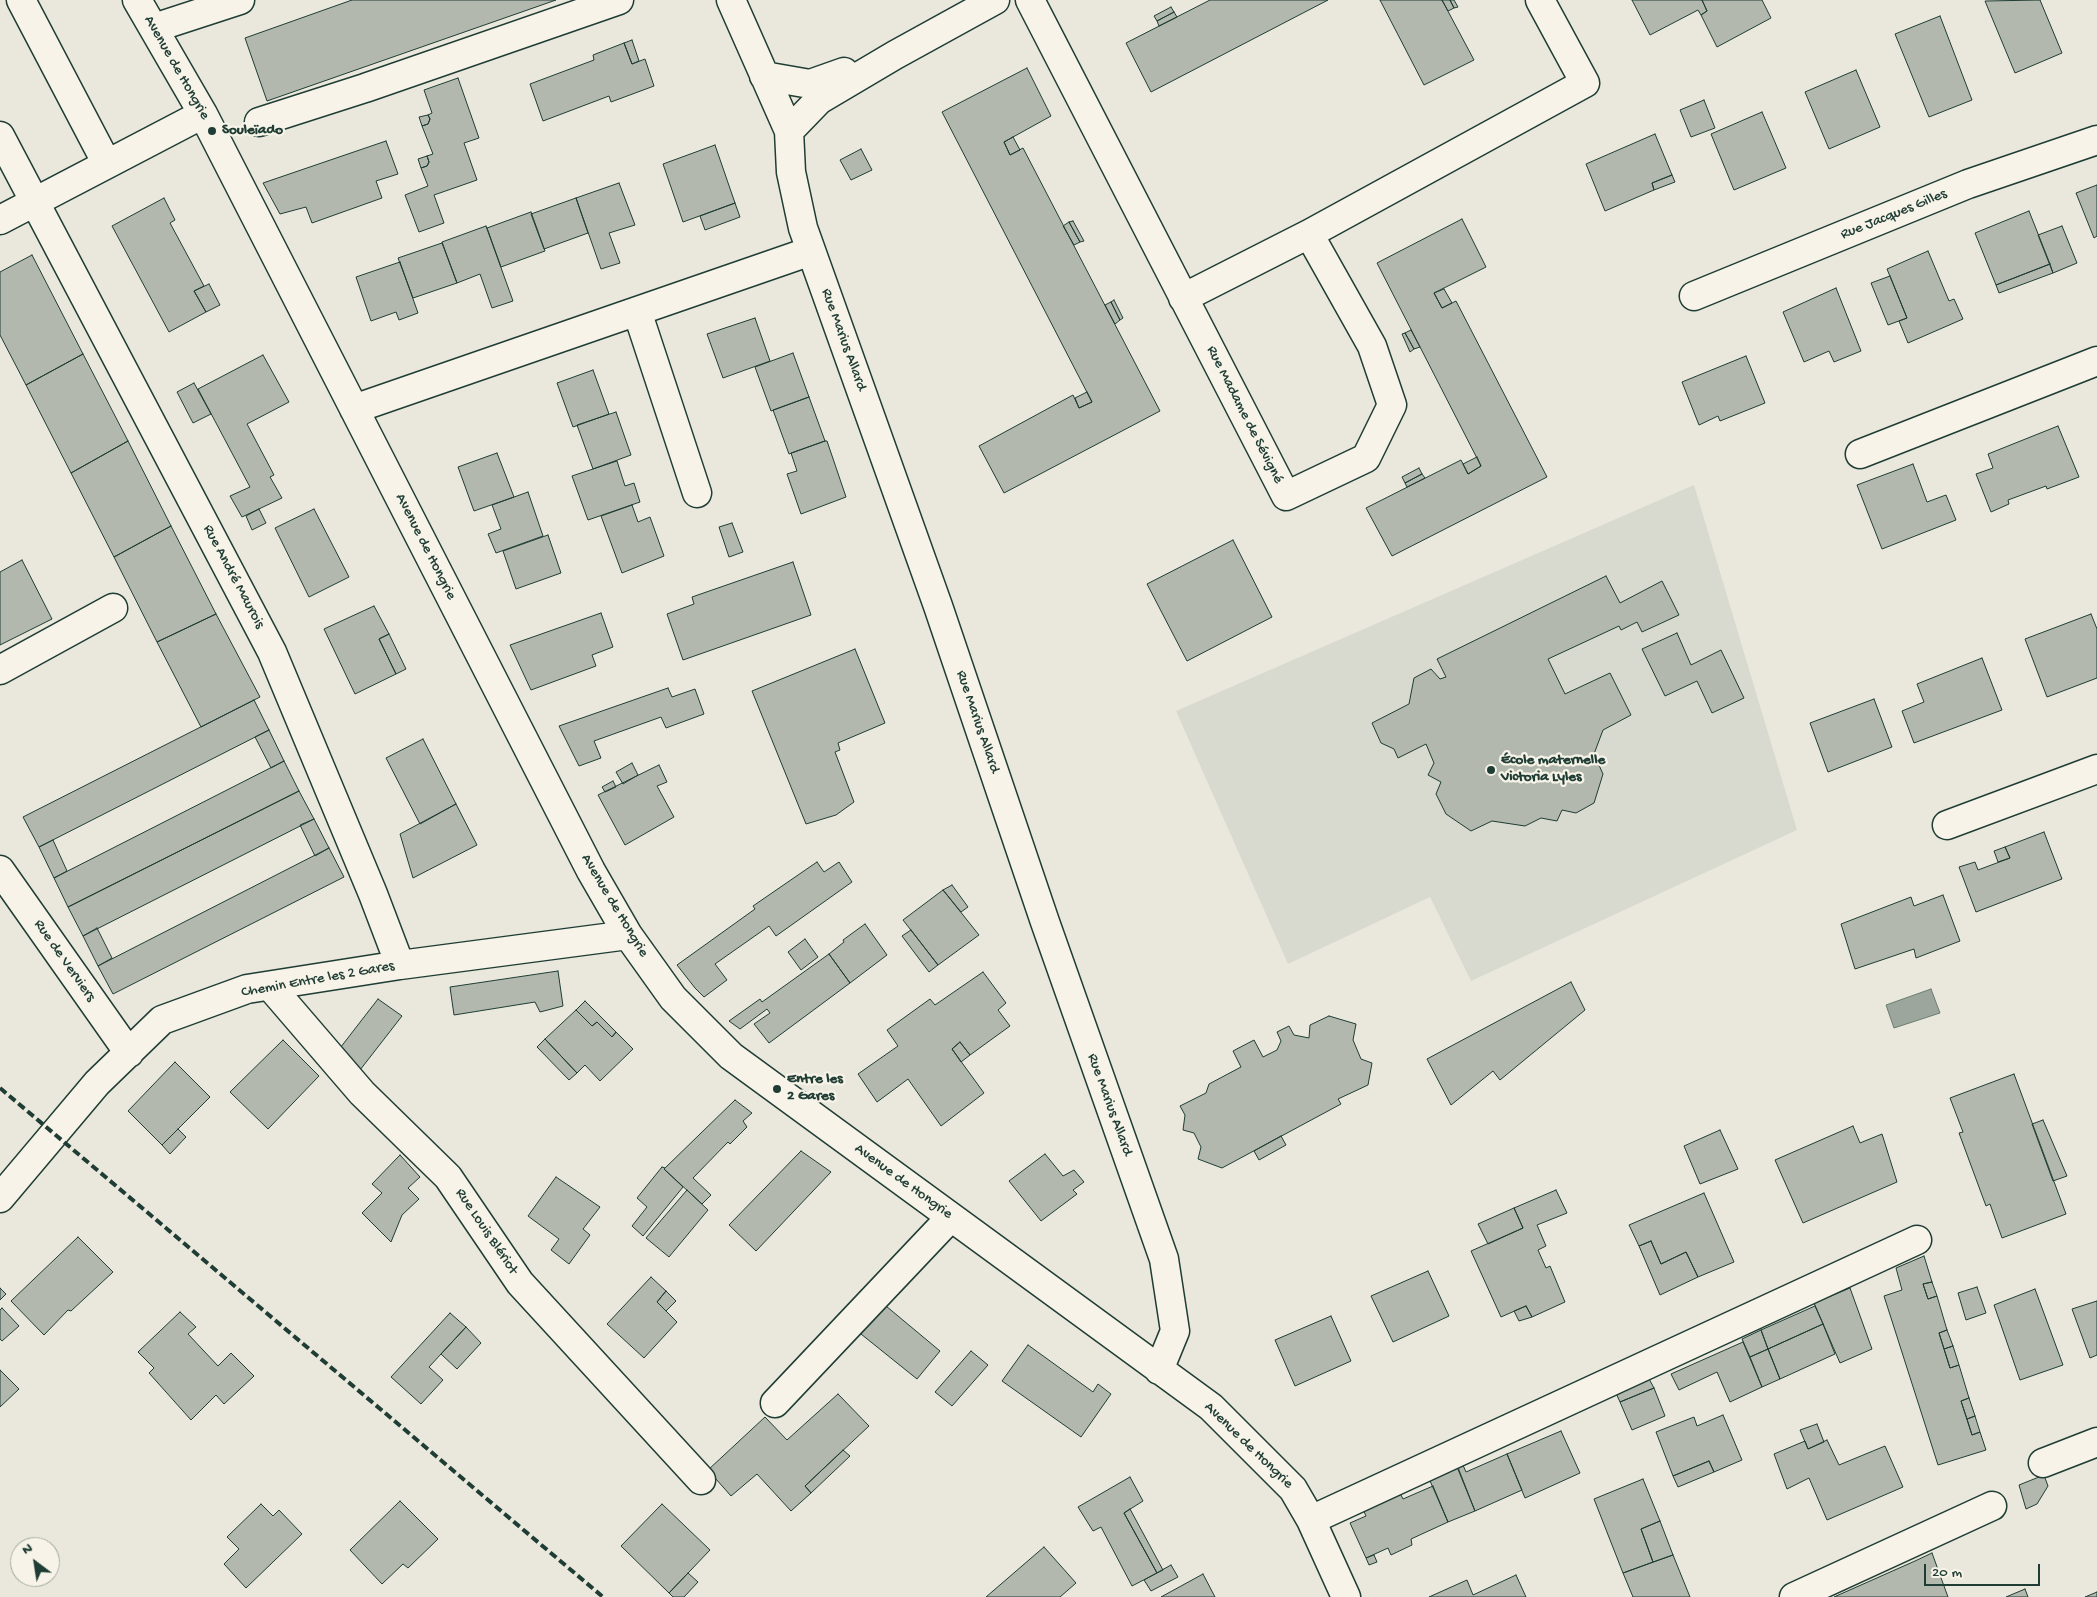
<!DOCTYPE html>
<meta charset="utf-8">
<style>
body{margin:0}
#map{position:relative;width:2097px;height:1597px;overflow:hidden;background:#eae8dd;font-family:"Gochi Hand",sans-serif}
canvas{display:block}
.north{position:absolute;left:10px;top:1537px;width:50px;height:50px;box-sizing:border-box;background:#f7f3e8;border:1px solid #a1aaa0;border-radius:50%;rotate:329deg;font-size:14px;font-weight:700;line-height:20px;text-align:center;color:#1f3d34}
.north::after{content:'';display:block;margin:auto;width:18px;height:22px;background:#1f3d34;clip-path:polygon(50% 0,100% 100%,50% 72%,0 100%)}
.scale{position:absolute;left:1924px;top:1564px;width:116px;height:22px;box-sizing:border-box;border:2px solid #1f3d34;border-top:0;padding-left:6px;font-size:15px;line-height:18px;white-space:nowrap;color:#1f3d34;-webkit-text-stroke:4px #f7f3e8;paint-order:stroke}
</style>
<div id="map">
<canvas width="2097" height="1597"></canvas>
<div class="north">N</div>
<div class="scale">20 m</div>
</div>
<script>
const g = document.querySelector('canvas').getContext('2d');
g.lineJoin = 'round';
function fillPath(path, color) {
  g.fillStyle = color;
  g.fill(path, 'evenodd');
}
function toPath(rows) {
  const path = new Path2D();
  for (const r of rows) {
    path.moveTo(r[0], r[1]);
    for (let i = 2; i < r.length; i += 2) path.lineTo(r[i], r[i + 1]);
  }
  return path;
}
function strokePath(path, color, width, dash) {
  g.strokeStyle = color;
  g.lineWidth = width;
  g.lineCap = dash ? 'butt' : 'round';
  g.setLineDash(dash || []);
  g.stroke(path);
}
function write(font, color, halo, rows, align = 'center') {
  g.font = font + ' "Gochi Hand",sans-serif';
  g.lineWidth = 4.5;
  g.setLineDash([]);
  g.textBaseline = 'middle';
  g.strokeStyle = halo;
  g.fillStyle = color;
  for (const [text, x, y, turn = 0] of rows) {
    g.save();
    g.translate(x, y);
    g.rotate((+turn || 0) * Math.PI / 180);
    g.textAlign = isNaN(turn) ? turn : align;
    if (halo) g.strokeText(text, 0, 0);
    g.fillText(text, 0, 0);
    g.restore();
  }
}
const built = toPath([
 [1694,485,1797,830,1471,981,1430,897,1288,964,1176,711]
]);
const water = toPath([
 [1931,989,1940,1013,1894,1028,1886,1005,1931,989]
]);
const building = toPath([
 [352,0,556,0,267,101,245,38,352,0],
 [1210,0,1328,0,1151,92,1126,43,1210,0],
 [1380,0,1442,0,1474,60,1424,85,1380,0],
 [1442,0,1450,0,1454,8,1448,11,1442,0],
 [1450,0,1454,0,1458,7,1454,8,1450,0],
 [1632,0,1702,0,1707,11,1701,15,1698,10,1650,35,1632,0],
 [1702,0,1762,0,1771,18,1717,47,1701,15,1707,11,1702,0],
 [2040,0,2062,53,2015,73,1985,1,2040,0],
 [1171,7,1174,12,1157,21,1154,16,1171,7],
 [1174,12,1177,17,1159,26,1157,21,1174,12],
 [1940,16,1972,100,1929,117,1895,34,1940,16],
 [632,40,639,61,632,64,624,43,632,40],
 [624,43,632,64,645,59,654,86,611,102,609,96,543,121,530,84,594,60,593,55,624,43],
 [1027,68,1051,116,1004,142,1010,155,1023,148,1160,411,1004,493,979,446,1073,395,1079,408,1092,402,942,112,1027,68],
 [1856,70,1880,127,1829,149,1805,92,1856,70],
 [458,78,479,138,464,143,477,180,434,195,444,223,419,232,405,195,428,186,421,168,427,166,429,162,427,156,433,154,422,126,428,124,430,119,428,115,432,113,424,90,458,78],
 [1704,100,1715,128,1691,137,1680,110,1704,100],
 [1762,112,1786,168,1734,190,1711,134,1762,112],
 [428,115,430,119,428,124,422,126,419,117,428,115],
 [1655,134,1672,175,1652,183,1654,190,1605,211,1586,164,1655,134],
 [1013,137,1020,150,1010,155,1004,142,1013,137],
 [386,141,398,174,376,181,382,198,312,223,306,207,280,214,263,183,386,141],
 [715,145,735,203,683,222,663,164,715,145],
 [861,149,872,170,851,180,840,160,861,149],
 [427,156,429,162,427,166,421,168,418,159,427,156],
 [1672,175,1675,182,1654,190,1652,183,1672,175],
 [619,183,635,225,609,233,620,263,601,269,576,198,619,183],
 [2097,185,2097,236,2094,238,2076,193,2097,185],
 [164,198,175,220,170,223,204,286,194,291,206,312,169,332,112,226,164,198],
 [576,198,588,233,544,249,531,214,576,198],
 [735,203,740,217,705,230,700,216,735,203],
 [2029,211,2050,264,1996,285,1975,233,2029,211],
 [531,212,545,251,501,267,487,228,531,212],
 [1462,219,1486,267,1434,293,1442,308,1456,301,1547,477,1392,556,1366,508,1461,460,1468,474,1481,466,1377,263,1462,219],
 [1073,221,1084,241,1080,242,1069,222,1073,221],
 [1069,222,1080,242,1074,245,1063,226,1069,222],
 [486,226,513,301,492,308,480,274,457,283,442,242,486,226],
 [2062,226,2077,263,2053,273,2038,235,2062,226],
 [442,243,457,283,413,298,398,258,442,243],
 [1928,251,1949,301,1954,299,1963,319,1908,343,1899,321,1907,318,1887,269,1928,251],
 [32,255,83,354,26,385,0,335,0,272,32,255],
 [400,262,418,313,399,320,396,312,371,321,356,277,400,262],
 [2050,264,2053,273,1999,293,1996,285,2050,264],
 [1890,276,1907,318,1888,325,1871,283,1890,276],
 [209,284,220,305,206,312,194,291,209,284],
 [1836,288,1861,351,1834,362,1829,351,1804,362,1783,312,1836,288],
 [1444,289,1452,303,1442,308,1434,293,1444,289],
 [1114,300,1123,318,1120,320,1111,302,1114,300],
 [1111,302,1120,320,1115,324,1105,305,1111,302],
 [755,318,770,361,723,378,707,334,755,318],
 [1411,330,1420,347,1414,349,1405,333,1411,330],
 [1405,333,1414,349,1410,352,1402,334,1405,333],
 [793,353,809,397,771,411,755,367,793,353],
 [83,354,128,441,71,473,26,385,83,354],
 [263,355,289,402,247,424,274,475,270,477,282,498,242,517,230,496,250,487,198,389,263,355],
 [1746,356,1765,403,1720,421,1718,416,1699,425,1682,382,1746,356],
 [593,370,609,414,573,427,557,383,593,370],
 [194,383,211,414,193,423,177,392,194,383],
 [1087,392,1092,402,1079,408,1075,398,1087,392],
 [809,397,825,441,789,454,773,410,809,397],
 [616,412,631,455,593,469,577,425,616,412],
 [2058,426,2079,477,2047,489,2046,486,2008,500,2009,504,1991,512,1976,474,1993,468,1988,454,2058,426],
 [128,441,171,526,114,557,71,473,128,441],
 [825,441,827,441,846,497,801,514,787,474,797,471,791,453,825,441],
 [497,453,514,497,474,511,458,467,497,453],
 [1477,457,1481,466,1468,474,1463,464,1477,457],
 [617,461,625,486,634,483,640,502,588,520,572,476,617,461],
 [1913,464,1927,502,1946,495,1956,520,1882,549,1857,485,1913,464],
 [1419,468,1422,474,1405,483,1402,477,1419,468],
 [1422,474,1425,478,1407,487,1405,483,1422,474],
 [528,492,543,536,496,553,488,534,501,529,492,505,528,492],
 [632,505,638,522,650,517,664,556,622,573,601,516,632,505],
 [259,509,266,523,252,530,246,516,259,509],
 [314,509,349,577,309,597,275,528,314,509],
 [732,523,743,552,729,557,719,527,732,523],
 [171,526,216,614,157,642,114,557,171,526],
 [548,535,561,573,516,589,503,551,548,535],
 [1233,540,1272,617,1187,661,1147,584,1233,540],
 [22,560,52,619,0,645,0,572,22,560],
 [793,562,811,615,683,660,667,614,694,604,692,597,793,562],
 [1606,576,1620,603,1662,581,1679,615,1642,632,1637,622,1621,630,1619,626,1548,659,1565,694,1610,673,1631,715,1603,730,1594,754,1603,774,1594,803,1576,813,1562,810,1557,821,1541,818,1525,826,1492,821,1471,831,1446,814,1436,794,1441,782,1428,775,1434,763,1426,744,1398,758,1394,749,1381,743,1372,723,1409,704,1414,678,1431,669,1440,679,1446,677,1437,659,1606,576],
 [374,606,389,634,379,639,396,674,355,694,324,629,374,606],
 [601,613,613,647,592,655,596,666,531,690,510,645,601,613],
 [216,614,260,697,201,727,157,642,216,614],
 [2091,614,2097,629,2097,678,2047,697,2025,639,2091,614],
 [1677,633,1691,665,1721,650,1744,698,1712,713,1697,681,1665,696,1642,649,1677,633],
 [389,634,406,669,396,674,379,639,389,634],
 [855,649,885,723,838,743,840,750,835,752,854,802,836,815,806,824,752,691,855,649],
 [1982,658,2002,710,1914,743,1902,711,1924,702,1917,684,1982,658],
 [668,688,672,697,695,689,704,714,666,728,661,717,594,741,601,758,579,766,559,726,668,688],
 [1874,699,1892,747,1828,772,1810,723,1874,699],
 [254,700,269,730,39,847,23,817,254,700],
 [269,730,284,761,271,768,255,737,269,730],
 [423,739,456,804,420,824,386,758,423,739],
 [284,761,299,791,68,907,54,878,284,761],
 [632,763,638,775,623,784,616,772,632,763],
 [659,765,667,782,657,786,674,817,625,845,598,795,659,765],
 [613,781,616,787,605,792,602,787,613,781],
 [299,791,314,819,83,936,68,907,299,791],
 [456,804,477,845,413,878,400,834,456,804],
 [314,819,329,848,315,856,300,825,314,819],
 [2044,832,2062,879,1976,912,1959,867,1975,862,1978,870,2010,858,2005,847,2044,832],
 [53,840,67,871,54,878,39,847,53,840],
 [2005,847,2010,858,1998,862,1994,851,2005,847],
 [329,848,344,877,113,994,98,966,329,848],
 [817,862,824,872,839,862,852,882,776,936,769,926,715,964,727,980,704,997,695,988,677,965,755,909,753,906,817,862],
 [952,885,968,907,961,912,943,890,952,885],
 [943,890,979,935,938,965,903,920,943,890],
 [1943,895,1960,941,1916,958,1914,949,1855,969,1841,924,1911,897,1914,906,1943,895],
 [865,924,887,955,850,983,829,954,844,942,843,940,865,924],
 [97,928,112,958,98,966,83,936,97,928],
 [911,930,938,965,929,972,902,936,911,930],
 [805,939,818,957,801,970,788,952,805,939],
 [829,954,850,983,769,1043,754,1024,770,1013,767,1009,740,1029,729,1021,760,999,762,1002,829,954],
 [558,971,563,1006,540,1012,535,1002,454,1015,450,987,558,971],
 [983,972,1006,1003,998,1010,1010,1026,970,1055,960,1042,952,1049,984,1093,941,1126,908,1079,877,1102,858,1074,898,1046,887,1030,930,999,935,1005,983,972],
 [1571,982,1585,1010,1500,1080,1493,1071,1451,1105,1427,1059,1571,982],
 [378,999,402,1016,360,1070,337,1052,378,999],
 [585,1001,616,1032,612,1037,597,1022,592,1026,576,1010,585,1001],
 [576,1010,592,1026,597,1022,612,1037,616,1032,633,1049,600,1081,585,1065,577,1073,545,1039,576,1010],
 [1329,1016,1356,1024,1353,1040,1361,1059,1372,1063,1368,1085,1338,1099,1341,1104,1222,1168,1198,1159,1201,1147,1194,1133,1183,1130,1185,1115,1180,1106,1206,1093,1209,1084,1241,1067,1233,1051,1254,1040,1263,1057,1277,1050,1281,1041,1277,1032,1289,1026,1294,1035,1309,1038,1310,1025,1329,1016],
 [545,1039,577,1073,569,1080,537,1047,545,1039],
 [283,1040,319,1076,268,1129,230,1092,283,1040],
 [960,1042,970,1055,961,1062,952,1049,960,1042],
 [175,1062,210,1097,162,1145,128,1111,175,1062],
 [2014,1074,2066,1214,2002,1238,1990,1204,1986,1206,1959,1133,1963,1132,1950,1098,2014,1074],
 [735,1100,752,1113,743,1121,747,1127,730,1144,728,1142,693,1178,711,1195,702,1204,664,1169,735,1100],
 [2043,1120,2067,1176,2053,1181,2032,1124,2043,1120],
 [1853,1126,1860,1143,1882,1134,1897,1182,1803,1223,1775,1160,1853,1126],
 [178,1129,186,1137,170,1154,162,1145,178,1129],
 [1720,1130,1738,1169,1700,1184,1684,1146,1720,1130],
 [1281,1136,1286,1145,1259,1160,1254,1151,1281,1136],
 [801,1151,831,1172,756,1251,729,1225,801,1151],
 [1045,1154,1063,1176,1074,1170,1084,1182,1073,1190,1077,1194,1041,1221,1009,1181,1045,1154],
 [400,1155,420,1177,408,1188,419,1199,402,1215,391,1242,362,1213,382,1193,372,1184,400,1155],
 [662,1167,665,1168,664,1169,683,1187,643,1236,632,1226,647,1207,637,1198,662,1167],
 [556,1177,600,1207,583,1229,590,1235,569,1264,551,1250,559,1239,528,1216,556,1177],
 [687,1190,708,1210,669,1257,646,1238,687,1190],
 [1556,1190,1567,1213,1537,1225,1546,1246,1538,1250,1546,1268,1550,1266,1565,1302,1532,1317,1526,1306,1501,1317,1471,1251,1523,1228,1514,1208,1556,1190],
 [1704,1193,1734,1262,1698,1277,1686,1252,1661,1264,1651,1241,1639,1246,1629,1225,1704,1193],
 [1514,1208,1523,1228,1488,1244,1478,1224,1514,1208],
 [78,1237,113,1272,71,1311,68,1310,44,1335,11,1301,78,1237],
 [1651,1241,1661,1264,1686,1252,1698,1277,1660,1295,1639,1246,1651,1241],
 [1924,1256,1932,1282,1923,1284,1928,1299,1937,1296,1947,1330,1939,1333,1950,1368,1959,1365,1969,1398,1961,1401,1972,1435,1980,1432,1986,1450,1938,1465,1884,1296,1902,1290,1896,1268,1924,1256],
 [1428,1271,1449,1316,1393,1342,1371,1296,1428,1271],
 [651,1277,666,1291,657,1302,677,1322,644,1358,607,1324,651,1277],
 [1932,1282,1937,1296,1928,1299,1923,1284,1932,1282],
 [1977,1287,1986,1313,1966,1320,1958,1293,1977,1287],
 [0,1288,6,1294,0,1300,0,1288],
 [1850,1288,1872,1349,1840,1363,1814,1303,1850,1288],
 [2035,1289,2063,1365,2020,1380,1994,1305,2035,1289],
 [666,1291,676,1301,666,1311,657,1302,666,1291],
 [880,1301,940,1351,917,1379,856,1330,880,1301],
 [2097,1301,2097,1355,2090,1358,2072,1309,2097,1301],
 [1526,1306,1532,1317,1519,1321,1514,1311,1526,1306],
 [1815,1306,1823,1324,1768,1349,1761,1330,1815,1306],
 [2,1308,19,1326,2,1341,0,1339,0,1310,2,1308],
 [180,1312,196,1327,188,1334,218,1366,231,1353,254,1376,224,1404,216,1395,191,1420,149,1373,154,1368,138,1352,180,1312],
 [450,1313,466,1327,429,1367,443,1380,421,1404,391,1377,450,1313],
 [1331,1316,1351,1361,1295,1386,1275,1340,1331,1316],
 [1823,1324,1835,1354,1780,1379,1768,1349,1823,1324],
 [466,1327,481,1343,457,1369,441,1354,466,1327],
 [1761,1330,1768,1349,1750,1357,1742,1339,1761,1330],
 [1947,1330,1953,1346,1944,1349,1939,1333,1947,1330],
 [1743,1342,1762,1387,1730,1402,1717,1372,1679,1390,1671,1374,1743,1342],
 [1028,1345,1093,1392,1098,1384,1111,1394,1081,1437,1002,1381,1028,1345],
 [1953,1346,1959,1365,1950,1368,1944,1349,1953,1346],
 [1768,1349,1780,1379,1762,1387,1750,1357,1768,1349],
 [971,1351,988,1365,952,1406,935,1392,971,1351],
 [0,1370,19,1389,0,1407,0,1370],
 [1648,1377,1654,1388,1620,1402,1615,1391,1648,1377],
 [1654,1388,1665,1416,1632,1430,1620,1402,1654,1388],
 [838,1394,869,1426,805,1486,811,1493,791,1511,757,1474,731,1496,708,1470,765,1417,787,1440,838,1394],
 [1969,1398,1975,1416,1967,1419,1961,1401,1969,1398],
 [1723,1415,1742,1460,1714,1472,1709,1461,1673,1476,1656,1432,1694,1417,1697,1426,1723,1415],
 [1975,1416,1980,1432,1972,1435,1967,1419,1975,1416],
 [1817,1424,1824,1442,1808,1449,1800,1430,1817,1424],
 [1561,1431,1580,1473,1525,1498,1507,1454,1561,1431],
 [1827,1440,1839,1465,1885,1446,1903,1487,1827,1520,1809,1478,1787,1489,1774,1454,1805,1441,1808,1449,1827,1440],
 [843,1450,850,1456,811,1493,805,1486,843,1450],
 [1507,1454,1522,1490,1475,1511,1457,1465,1462,1463,1466,1472,1507,1454],
 [1709,1461,1714,1472,1678,1487,1673,1476,1709,1461],
 [1455,1462,1475,1511,1448,1522,1427,1474,1455,1462],
 [2044,1475,2048,1486,2037,1504,2026,1509,2019,1485,2044,1475],
 [1130,1477,1143,1501,1124,1513,1157,1573,1132,1586,1101,1527,1093,1531,1078,1507,1130,1477],
 [1643,1479,1660,1521,1641,1529,1653,1562,1623,1573,1594,1499,1643,1479],
 [1433,1486,1448,1522,1411,1539,1412,1545,1391,1555,1388,1548,1366,1558,1350,1523,1366,1516,1362,1507,1399,1491,1403,1499,1433,1486],
 [400,1501,438,1539,408,1568,403,1564,382,1584,350,1550,400,1501],
 [261,1504,273,1516,279,1510,302,1534,246,1588,224,1564,239,1549,227,1537,261,1504],
 [662,1504,710,1550,669,1593,621,1546,662,1504],
 [1130,1509,1163,1570,1157,1573,1124,1513,1130,1509],
 [1660,1521,1673,1555,1653,1562,1641,1529,1660,1521],
 [1044,1547,1076,1583,1060,1597,986,1597,1044,1547],
 [1932,1553,1948,1597,1834,1597,1915,1561,1932,1553],
 [1374,1555,1377,1562,1369,1565,1366,1558,1374,1555],
 [1673,1555,1690,1597,1633,1597,1623,1573,1673,1555],
 [1171,1565,1178,1577,1151,1591,1144,1580,1171,1565],
 [688,1573,698,1582,684,1597,673,1597,669,1593,688,1573],
 [1203,1574,1215,1597,1161,1597,1203,1574],
 [1516,1575,1526,1597,1429,1597,1467,1580,1473,1595,1516,1575],
 [2025,1589,2028,1597,2006,1597,2025,1589],
 [2097,1592,2097,1597,2085,1597,2097,1592]
]);
const minor = toPath([
 [21,0,107,164],
 [137,0,203,114,591,871,628,935,673,998,731,1056,1211,1407,1293,1489,1311,1520,1346,1597],
 [731,0,789,131,791,172,803,228,938,606,1045,922,1164,1259,1175,1331,1159,1370],
 [1030,0,1286,496,1366,458,1392,405,1372,346,1309,234,1585,83,1540,0],
 [154,28,240,0],
 [764,76,810,84,844,72],
 [259,122,365,88,619,0],
 [789,131,819,100,895,55,995,0],
 [0,136,272,652,373,894,400,965],
 [0,220,203,114],
 [1694,296,1968,184,2097,140],
 [1183,298,1309,234],
 [637,311,697,493],
 [354,409,811,251],
 [1860,454,2097,361],
 [0,670,113,608],
 [1947,825,2097,769],
 [0,870,129,1053],
 [270,986,362,1093,448,1177,520,1283,701,1480],
 [0,1198,97,1083,162,1020,247,989,400,965,628,935],
 [775,1403,951,1217],
 [2043,1463,2097,1442],
 [1311,1520,1917,1240],
 [1794,1597,1992,1506]
]);
const rail = toPath([
 [0,1088,603,1597]
]);
const markers = [
 [212,131,5,"#1f3d34"],
 [1491,770,5,"#1f3d34"],
 [777,1089,5,"#1f3d34"]
];
const streetNames = [
 ["Avenue de Hongrie",176,68,60],
 ["Rue Jacques Gilles",1894,215,-22],
 ["Rue Marius Allard",843,340,70],
 ["Rue Madame de Sévigné",1244,415,63],
 ["Avenue de Hongrie",425,547,63],
 ["Rue André Maurois",233,577,62],
 ["Rue Marius Allard",977,722,71],
 ["Avenue de Hongrie",614,906,59],
 ["Rue de Verviers",64,961,55],
 ["Chemin Entre les 2 Gares",318,980,-10],
 ["Rue Marius Allard",1109,1105,70],
 ["Avenue de Hongrie",903,1182,36],
 ["Rue Louis Blériot",486,1232,56],
 ["Avenue de Hongrie",1248,1446,44]
];
const poiNames = [
 ["Souleïado",222,131],
 ["École maternelle",1501,761],
 ["Victoria Lyles",1501,778],
 ["Entre les",787,1080],
 ["2 Gares",787,1097]
];
fillPath(built, '#d9dacf');
fillPath(water, '#9ca69c');
strokePath(water, '#6a7c72', 1);
fillPath(building, '#b2b8ae');
strokePath(building, '#1f3d34', 1);
strokePath(minor, '#1f3d34', 31);
strokePath(minor, '#f7f3e8', 28);
strokePath(rail, '#1f3d34', 4, [8, 4]);
for (const [x, y, r, color] of markers) {
  const dot = new Path2D();
  dot.arc(x, y, r, 0, 2 * Math.PI);
  g.fillStyle = color;
  g.fill(dot);
  strokePath(dot, '#f7f3e8', 2);
}
write('15px', '#1f3d34', '#f7f3e8', streetNames);
write('bold 15px', '#1f3d34', '#f7f3e8', poiNames, 'left');
</script>
